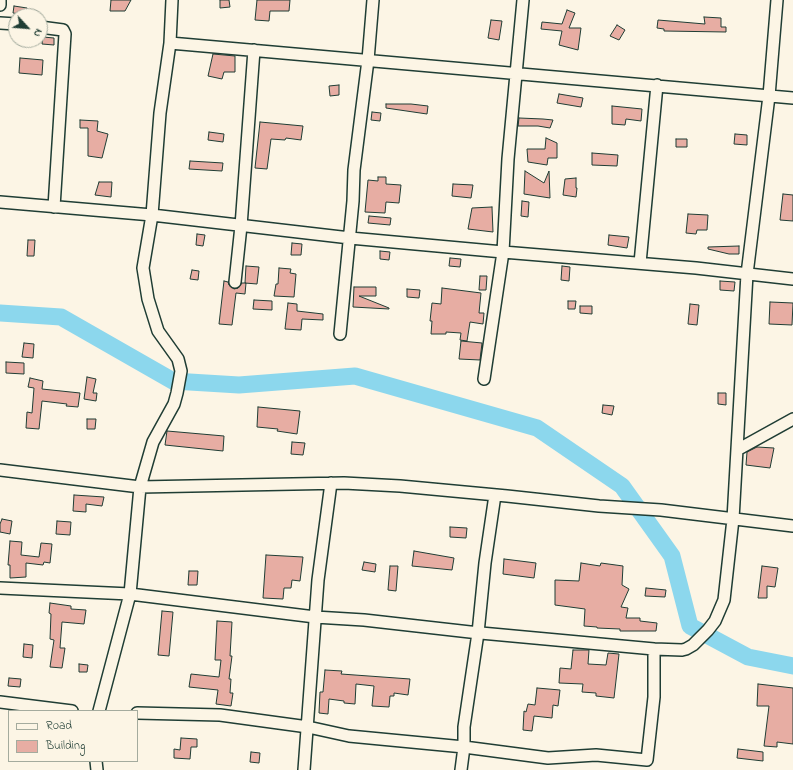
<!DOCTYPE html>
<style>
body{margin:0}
#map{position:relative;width:793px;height:770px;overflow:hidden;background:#fcf5e5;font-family:"Indie Flower",sans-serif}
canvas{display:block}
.legend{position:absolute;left:8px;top:710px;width:130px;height:52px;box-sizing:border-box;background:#fcf5e5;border:1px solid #a4ab9e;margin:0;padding:5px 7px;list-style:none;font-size:12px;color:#1f3d34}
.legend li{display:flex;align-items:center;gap:8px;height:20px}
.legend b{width:20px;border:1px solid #a4ab9e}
.north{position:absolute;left:8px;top:8px;width:40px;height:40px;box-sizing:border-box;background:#fcf5e5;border:1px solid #a4ab9e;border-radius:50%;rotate:116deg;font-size:11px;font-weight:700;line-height:16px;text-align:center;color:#1f3d34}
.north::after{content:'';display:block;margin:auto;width:14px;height:18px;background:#1f3d34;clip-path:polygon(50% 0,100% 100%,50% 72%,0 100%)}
</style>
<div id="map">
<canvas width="793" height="770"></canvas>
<ul class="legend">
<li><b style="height:5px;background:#fcf5e5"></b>Road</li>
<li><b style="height:11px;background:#e7ada3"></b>Building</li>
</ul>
<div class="north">N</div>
</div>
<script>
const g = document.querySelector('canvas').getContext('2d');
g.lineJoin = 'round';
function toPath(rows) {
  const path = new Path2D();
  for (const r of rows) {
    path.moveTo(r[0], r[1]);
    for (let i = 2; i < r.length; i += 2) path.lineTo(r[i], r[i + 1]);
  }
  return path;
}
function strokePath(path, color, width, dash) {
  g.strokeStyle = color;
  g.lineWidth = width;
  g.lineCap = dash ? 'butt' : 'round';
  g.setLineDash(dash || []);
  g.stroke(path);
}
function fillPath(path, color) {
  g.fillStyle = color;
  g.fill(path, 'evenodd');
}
const river = toPath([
 [0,313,61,317,173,381,239,385,355,376,537,428,622,486,672,556,690,626,748,657,793,666]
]);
const building = toPath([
 [111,0,131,0,125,11,110,11,111,0],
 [220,0,229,0,230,7,220,8,220,0],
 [257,0,290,0,289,11,270,11,269,21,255,20,257,0],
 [14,6,27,8,26,15,13,13,14,6],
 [567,10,575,13,569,28,581,28,578,50,559,45,562,31,541,29,542,22,562,24,567,10],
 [704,17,721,18,721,27,726,27,726,32,664,31,664,29,657,28,658,20,705,24,704,17],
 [491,20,502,21,499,40,488,38,491,20],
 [617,25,625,30,619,40,610,36,617,25],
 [43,37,54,38,54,45,42,44,43,37],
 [213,54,235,56,235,72,224,72,222,79,208,76,213,54],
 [20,58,43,60,42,75,19,73,20,58],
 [339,85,339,95,330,96,329,86,339,85],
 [559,94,583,98,581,107,557,103,559,94],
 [386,104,411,104,428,106,427,114,386,108,386,104],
 [612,106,642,109,641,121,626,119,625,125,612,124,612,106],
 [372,112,381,113,380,121,371,120,372,112],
 [519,118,543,119,553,120,550,128,538,126,518,126,519,118],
 [80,120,98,121,97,131,108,134,102,158,88,156,88,128,80,128,80,120],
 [260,122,303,126,301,140,286,138,285,140,271,139,267,169,255,168,260,122],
 [209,132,224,134,223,142,208,140,209,132],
 [735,134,747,135,747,145,734,144,735,134],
 [546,138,557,143,557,158,548,158,547,165,528,162,527,149,545,149,546,138],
 [676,139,687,139,687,147,676,147,676,139],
 [592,153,618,155,617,166,592,165,592,153],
 [190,161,223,163,222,171,189,169,190,161],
 [525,171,544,183,549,171,550,198,524,194,525,171],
 [378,177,386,177,386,184,401,185,399,203,386,202,385,213,365,212,368,180,378,181,378,177],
 [576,178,576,188,577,188,576,197,563,195,565,179,576,178],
 [99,182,112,182,111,197,95,195,99,182],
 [453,184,473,185,471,198,452,196,453,184],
 [783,194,793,195,793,221,780,220,783,194],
 [522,201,529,202,528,217,521,216,522,201],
 [492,207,493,232,468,229,472,208,492,207],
 [688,214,708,215,707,230,697,230,696,234,686,233,688,214],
 [369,216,391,218,390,225,368,223,369,216],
 [197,234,205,235,203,246,196,245,197,234],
 [609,235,629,237,627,248,608,245,609,235],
 [28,240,35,240,34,256,27,256,28,240],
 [292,243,302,244,301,255,291,255,292,243],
 [739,246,739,254,729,254,708,249,708,247,739,246],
 [380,251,390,252,389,260,380,259,380,251],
 [450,258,461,259,460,267,449,266,450,258],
 [246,266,259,267,257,284,245,283,246,266],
 [562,266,570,267,569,281,561,280,562,266],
 [279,268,291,269,290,273,296,274,294,297,274,296,276,284,278,284,279,268],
 [192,270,199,271,198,280,190,279,192,270],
 [480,276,487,276,486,290,479,290,480,276],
 [224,281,228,282,229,285,234,289,238,288,242,283,246,283,245,294,236,293,232,325,219,324,224,281],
 [720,281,735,282,734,291,720,290,720,281],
 [354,287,376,287,376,296,359,296,389,308,389,309,353,307,354,287],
 [442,288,481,293,479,313,484,313,483,324,470,322,467,341,460,340,461,333,446,332,446,334,431,334,432,321,430,321,432,303,441,304,442,288],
 [407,289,420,290,419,298,407,297,407,289],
 [254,300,272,301,272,310,253,309,254,300],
 [568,301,576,301,575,309,568,309,568,301],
 [770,302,793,303,792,325,769,324,770,302],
 [288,303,297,304,297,311,323,314,323,320,302,319,301,330,285,329,288,303],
 [690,304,699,305,697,325,688,324,690,304],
 [580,306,592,306,592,314,580,313,580,306],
 [461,341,482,343,480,360,459,359,461,341],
 [24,343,34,344,33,358,22,357,24,343],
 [6,362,24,363,24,374,6,373,6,362],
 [87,377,96,379,93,393,97,393,96,401,84,399,87,377],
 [30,378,43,381,42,389,80,393,78,407,66,406,67,404,42,401,39,429,26,428,27,412,32,413,34,388,28,387,30,378],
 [718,393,726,393,726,405,718,404,718,393],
 [603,405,614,406,612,415,602,413,603,405],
 [258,407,300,411,297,434,277,431,278,429,257,427,258,407],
 [87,419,96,419,95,429,87,429,87,419],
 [167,431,224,436,223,451,165,445,167,431],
 [292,442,305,443,303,455,291,454,292,442],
 [757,447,774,448,770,468,746,465,747,452,757,447],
 [74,495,104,497,102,506,86,504,86,512,73,511,74,495],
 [2,519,12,521,10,534,0,532,0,524,2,519],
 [57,521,71,522,70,535,56,534,57,521],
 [450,527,467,528,466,538,450,537,450,527],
 [10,541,22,542,21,555,39,557,41,543,52,544,50,563,44,562,43,565,26,563,26,577,10,578,10,565,8,565,10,541],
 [414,551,454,558,452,570,412,566,414,551],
 [266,555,303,557,300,581,292,580,291,588,284,588,283,599,263,598,266,555],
 [504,559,536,563,534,578,503,574,504,559],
 [364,562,376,564,375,572,362,570,364,562],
 [581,563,600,566,601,563,623,566,622,585,629,589,621,607,628,608,626,618,640,618,640,621,657,623,656,631,620,631,620,629,597,628,597,627,584,626,585,609,555,605,555,580,579,581,581,563],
 [390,566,398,566,396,591,388,590,390,566],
 [762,566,778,568,775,587,767,586,767,598,758,598,762,566],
 [189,571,198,571,197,585,188,585,189,571],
 [646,588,666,590,665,597,645,596,646,588],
 [50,603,71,606,71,609,86,610,84,624,62,622,60,648,65,648,62,668,50,667,54,640,50,639,51,614,49,613,50,603],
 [162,611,173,612,169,656,158,655,162,611],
 [217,621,232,622,230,656,232,656,229,679,231,679,230,693,233,693,231,706,216,704,218,690,189,687,191,674,219,677,221,660,215,660,217,621],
 [24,644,33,645,32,658,23,657,24,644],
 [573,650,589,650,588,664,606,665,608,653,619,654,614,698,596,696,596,693,582,692,583,684,559,683,560,668,571,669,573,650],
 [79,664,88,665,87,672,79,672,79,664],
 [325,670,342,671,341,674,410,679,408,695,394,693,394,696,390,696,389,707,372,706,374,686,356,684,355,704,344,703,344,701,329,699,328,714,319,713,320,692,323,692,325,670],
 [9,678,21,679,20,687,8,686,9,678],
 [758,684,793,688,793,744,777,742,777,747,764,746,769,706,757,706,758,684],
 [537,688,560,690,558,706,553,705,552,718,534,716,532,731,523,730,524,711,526,712,528,704,535,705,537,688],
 [181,738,197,739,197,747,191,747,190,759,174,758,174,749,180,750,181,738],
 [738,749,763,752,763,761,737,758,738,749],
 [251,752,260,753,259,763,250,762,251,752]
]);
const street = toPath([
 [0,5,0,0],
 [0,23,16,24],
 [40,27,63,30,65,34,54,207],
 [170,43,793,98],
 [0,202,152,215,350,238,503,252,696,268,793,279],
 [640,263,657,85],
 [235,282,241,226,254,50],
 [340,334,353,201,354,170,368,60,373,0],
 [484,379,503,252,508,159,523,0],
 [737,450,793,419],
 [0,470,140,487,344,483,400,486,507,496,599,506,661,510,793,526],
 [0,588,130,594,315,617,364,620,470,632,654,649],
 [0,702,72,711],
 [99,711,130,594,140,487,153,442,174,404,177,393,181,371,178,359,158,331,148,299,143,268,152,215,160,113,170,43,172,0],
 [137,713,220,715,308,727,349,736,464,747,464,727,478,633,485,563,495,495],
 [96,761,97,770],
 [304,770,318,580,331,483],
 [461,770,464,747,548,758,596,755,647,760,654,697,654,649,682,650,686,649,693,645,708,630,715,621,724,600,733,519,747,274,769,96,777,0]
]);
strokePath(river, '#8cd7ed', 17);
fillPath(building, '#e7ada3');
strokePath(building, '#1f3d34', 1);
strokePath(street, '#1f3d34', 14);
strokePath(street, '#fcf5e5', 11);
</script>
